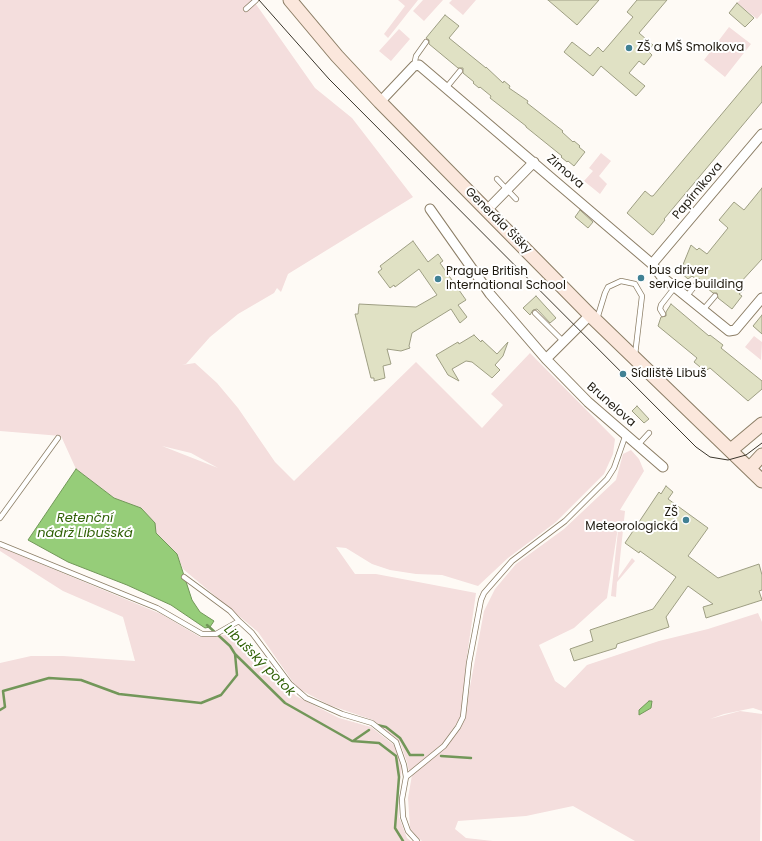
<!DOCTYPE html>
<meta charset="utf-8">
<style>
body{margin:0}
canvas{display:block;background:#fefaf5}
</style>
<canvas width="762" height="841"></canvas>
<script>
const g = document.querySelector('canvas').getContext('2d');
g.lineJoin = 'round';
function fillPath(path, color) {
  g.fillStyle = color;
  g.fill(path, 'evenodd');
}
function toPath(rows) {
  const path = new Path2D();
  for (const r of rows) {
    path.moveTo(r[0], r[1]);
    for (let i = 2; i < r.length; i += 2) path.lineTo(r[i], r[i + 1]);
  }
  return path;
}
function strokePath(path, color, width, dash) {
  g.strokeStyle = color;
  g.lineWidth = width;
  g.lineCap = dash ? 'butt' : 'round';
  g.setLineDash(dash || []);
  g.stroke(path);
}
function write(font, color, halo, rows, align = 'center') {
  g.font = font + ' Poppins,sans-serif';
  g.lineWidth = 4;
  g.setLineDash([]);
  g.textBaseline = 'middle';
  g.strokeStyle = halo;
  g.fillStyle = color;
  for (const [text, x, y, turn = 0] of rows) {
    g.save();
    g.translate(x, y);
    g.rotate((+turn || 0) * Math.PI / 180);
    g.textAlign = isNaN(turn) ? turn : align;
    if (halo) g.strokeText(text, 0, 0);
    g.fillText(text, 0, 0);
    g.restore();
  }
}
const green = toPath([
 [0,0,253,0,315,88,352,118,413,197,288,274,281,292,277,288,274,293,238,314,210,337,186,364,182,365,195,363,217,383,238,408,275,462,294,481,416,362,482,428,503,405,491,394,530,353,615,439,613,454,604,474,556,522,508,558,478,586,442,575,416,574,390,570,372,564,346,548,336,547,355,574,376,574,476,593,466,663,461,717,442,745,409,772,407,762,400,742,373,720,329,705,297,688,258,632,183,569,177,554,156,533,141,509,114,498,76,469,61,436,0,431],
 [162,446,191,453,218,468],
 [398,0,418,0,388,38,384,34,405,6],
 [423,0,443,0,424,21,413,11],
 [452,0,476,0,463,15,449,3],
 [740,0,762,0,762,13,757,19,737,3],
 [729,27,751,44,725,77,704,60],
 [399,29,410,39,391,61,379,51],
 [601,153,611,161,599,176,607,184,600,194,584,181,593,171,589,168],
 [754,336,762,342,761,360,745,347],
 [631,450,639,459,644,471,620,510,625,511,618,578,632,558,635,561,617,582,616,597,611,596,619,521,607,598,574,628,539,645,555,681,565,688,587,665,659,641,708,629,758,613,762,622,762,711,753,708,724,714,710,719,740,711,762,714,760,841,635,841,573,806,526,816,458,821,455,829,466,838,493,841,422,841,415,835,410,828,408,798,412,775,441,752,464,719,484,611,495,589,516,564,564,529,616,480,623,454],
 [0,547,161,614,200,637,237,634,251,644,273,673,296,696,339,718,371,727,394,745,402,766,398,797,399,817,407,838,411,841,0,841,0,663,31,656,63,656,135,661,123,617,63,591,0,551]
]);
const water = toPath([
 [76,469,114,498,141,508,155,523,156,533,177,554,192,600,200,612,214,621,210,627,205,628,171,605,127,585,68,562,28,540,76,469],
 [649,701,652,701,651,708,639,715,639,710,649,701]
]);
const stream = toPath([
 [207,625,230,646,235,654,285,703,352,741,379,743,396,756,399,777,395,828,403,841],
 [0,710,5,707,3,691,49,678,81,680,119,694,201,703,221,695,237,675,235,654],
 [377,725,386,727,400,738,410,755,423,755],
 [353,741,369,730],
 [441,756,471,758]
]);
const building = toPath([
 [548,0,599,0,577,25,548,0],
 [637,0,667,0,639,33,653,45,648,51,652,55,644,65,639,61,629,73,645,86,636,96,601,66,593,76,564,52,572,42,590,56,598,47,603,52,633,17,627,12,637,0],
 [737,3,754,18,745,27,729,13,737,3],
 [445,15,459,26,449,38,486,68,486,67,503,83,504,81,510,86,509,88,528,101,527,103,563,131,562,132,573,142,574,141,580,146,579,147,585,152,574,166,568,161,567,162,561,157,562,156,526,127,526,126,490,98,491,96,480,87,479,88,473,83,474,82,463,73,463,68,458,68,429,44,429,40,426,38,445,15],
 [762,66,762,102,664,219,665,220,653,235,651,234,627,213,645,191,651,196,653,196,762,66],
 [762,188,762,259,739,284,744,290,739,294,742,296,732,309,718,298,717,293,713,293,701,283,700,279,696,279,692,276,688,279,680,272,691,245,697,250,699,248,707,254,728,228,719,220,734,202,744,210,762,188],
 [580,210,593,222,588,228,575,217,580,210],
 [413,241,428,262,438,254,443,261,440,263,466,300,458,305,467,317,460,323,451,309,412,333,409,346,410,348,401,351,387,349,391,364,383,366,385,378,374,381,374,378,371,378,355,314,358,314,359,304,416,307,437,295,419,269,395,287,394,285,390,288,378,272,382,269,380,266,413,241],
 [536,296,556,318,550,323,537,309,533,310,530,315,523,308,536,296],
 [671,304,709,336,710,335,723,345,721,348,762,381,762,389,748,401,710,368,705,371,694,362,697,358,658,326,661,317,666,316,666,312,671,304],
 [762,315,762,334,753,326,762,315],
 [474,335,481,342,482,340,497,354,508,342,503,356,495,365,500,370,492,378,472,362,466,361,452,369,459,381,448,375,436,355,458,342,459,344,474,335],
 [637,406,649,419,644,423,632,411,637,406],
 [666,486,673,492,668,499,708,528,688,556,718,578,759,564,762,575,762,590,759,591,762,600,706,618,703,607,713,604,688,586,666,617,669,627,617,644,616,648,574,661,570,649,593,641,590,630,653,609,676,577,640,551,639,553,625,543,659,492,661,494,666,486]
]);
const lane = toPath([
 [246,9,256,0],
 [414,66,416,56,426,42],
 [446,88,460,71],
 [497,179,516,199],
 [686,297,698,282],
 [703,310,715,296],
 [535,313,563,341],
 [663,314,660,309,661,305,675,287],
 [597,319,605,293,608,287,621,281,635,284,642,296,635,355],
 [638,445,649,433],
 [0,518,58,438],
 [0,544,157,608,202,634,216,634,239,621,252,633,290,684,306,698,342,714,372,723,396,742,404,765,406,777,402,799,403,817,408,831,417,841],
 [184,577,230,611,239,621],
 [406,777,444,746,458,727,463,717,469,663,481,600,484,593,512,561,565,521,607,479,614,468,626,434]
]);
const street = toPath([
 [380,102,414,66,419,65,652,264,661,276,729,331,735,330,762,298],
 [430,209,490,294,546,359,588,402,663,467],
 [487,210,534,162],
 [652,264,762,134],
 [546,359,590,315]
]);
const secondary = toPath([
 [290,0,337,56,380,102,590,315,762,481],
 [731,450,762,424],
 [750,468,762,455]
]);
const tram = toPath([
 [259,0,329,79,696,447,710,457,728,460,746,455,762,443]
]);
const markers = [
 [629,48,4,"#418194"],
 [641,278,4,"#418194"],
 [438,279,4,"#418194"],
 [623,374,4,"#418194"],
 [686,520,4,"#418194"]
];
const poiNames = [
 ["ZŠ a MŠ Smolkova",637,48],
 ["bus driver",649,271],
 ["service building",649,285],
 ["Prague British",446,272],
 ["International School",446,286],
 ["Sídliště Libuš",631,374],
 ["ZŠ",678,513,"right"],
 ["Meteorologická",678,527,"right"]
];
const streetNames = [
 ["Zimova",565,172,41],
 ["Papírníkova",698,191,-50],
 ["Generála Šišky",498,221,45],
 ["Brunelova",611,405,41]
];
const waterNames = [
 ["Retenční",85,519],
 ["nádrž Libušská",85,534],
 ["Libušský potok",259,661,45]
];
fillPath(green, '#f4dedd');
fillPath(water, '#96cd79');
strokePath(water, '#729759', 1);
strokePath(stream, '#729759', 2.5);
fillPath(building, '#e0e1c4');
strokePath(building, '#9e9e83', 1);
strokePath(lane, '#8c7e66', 6);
strokePath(street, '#8c7e66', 11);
strokePath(secondary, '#8c7e66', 15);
strokePath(lane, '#fff', 4.5);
strokePath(street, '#fff', 9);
strokePath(secondary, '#fbe7dc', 13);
strokePath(tram, '#3a352b', 1);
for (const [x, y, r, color] of markers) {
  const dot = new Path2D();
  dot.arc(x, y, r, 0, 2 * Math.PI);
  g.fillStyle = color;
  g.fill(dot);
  strokePath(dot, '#fff', 1.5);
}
write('12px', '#1e190f', '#fff', poiNames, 'left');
write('12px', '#1e190f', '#fff', streetNames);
write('italic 13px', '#306107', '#fff', waterNames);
</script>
